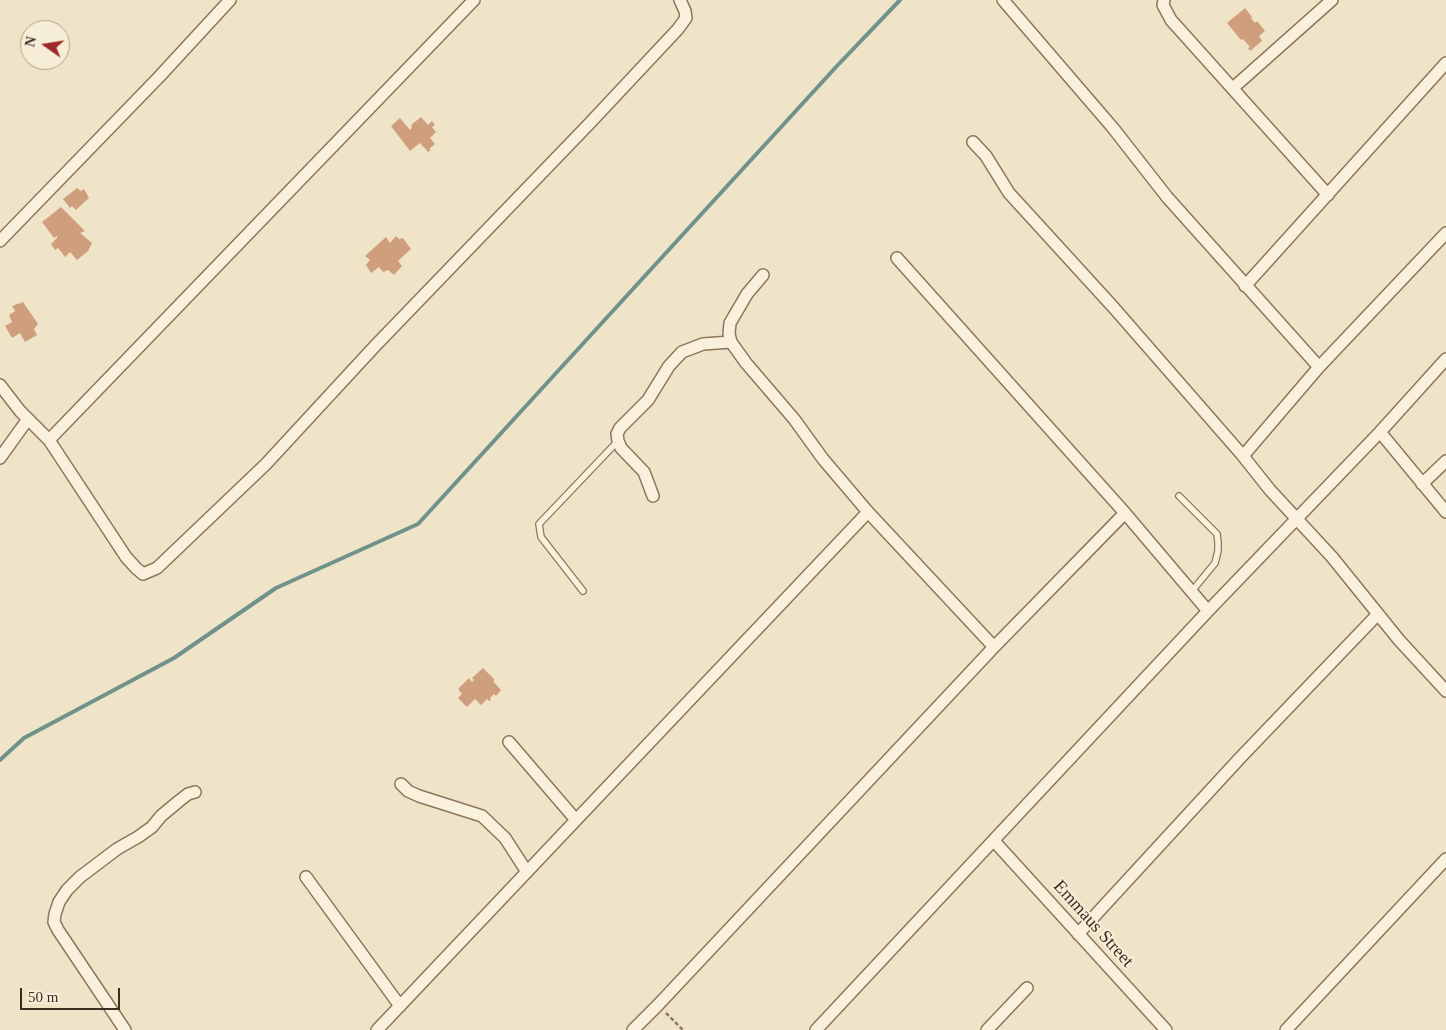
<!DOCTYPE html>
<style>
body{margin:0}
#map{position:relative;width:1446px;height:1030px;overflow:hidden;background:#f0e4c8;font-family:Georgia,serif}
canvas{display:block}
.north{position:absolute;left:20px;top:20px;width:50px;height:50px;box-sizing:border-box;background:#f7eed8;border:1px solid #ada18e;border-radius:50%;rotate:283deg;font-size:14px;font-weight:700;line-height:20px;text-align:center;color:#3d2e20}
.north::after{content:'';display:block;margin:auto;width:18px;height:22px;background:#9e2a2b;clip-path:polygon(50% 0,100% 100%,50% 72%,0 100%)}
.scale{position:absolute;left:20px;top:988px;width:100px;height:22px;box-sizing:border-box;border:2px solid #3d2e20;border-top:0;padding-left:6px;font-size:15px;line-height:18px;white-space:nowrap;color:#3d2e20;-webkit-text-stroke:4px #f7eed8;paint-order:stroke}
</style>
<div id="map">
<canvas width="1446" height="1030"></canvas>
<div class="north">N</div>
<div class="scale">50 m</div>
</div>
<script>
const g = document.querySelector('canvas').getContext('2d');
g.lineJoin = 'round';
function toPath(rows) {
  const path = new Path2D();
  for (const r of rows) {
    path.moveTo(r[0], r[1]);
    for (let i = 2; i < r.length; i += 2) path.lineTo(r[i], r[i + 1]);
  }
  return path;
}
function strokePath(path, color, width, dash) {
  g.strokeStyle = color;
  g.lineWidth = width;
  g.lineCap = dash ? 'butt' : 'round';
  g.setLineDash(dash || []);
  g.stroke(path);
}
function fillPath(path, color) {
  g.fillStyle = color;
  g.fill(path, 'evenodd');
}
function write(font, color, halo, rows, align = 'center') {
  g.font = font + ' Georgia,serif';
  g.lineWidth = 4;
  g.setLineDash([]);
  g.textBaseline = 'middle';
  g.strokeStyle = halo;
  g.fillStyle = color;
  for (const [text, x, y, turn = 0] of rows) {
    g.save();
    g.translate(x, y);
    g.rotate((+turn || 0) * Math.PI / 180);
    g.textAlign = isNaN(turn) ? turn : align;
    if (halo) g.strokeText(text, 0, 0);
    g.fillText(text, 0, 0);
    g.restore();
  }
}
const stream = toPath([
 [0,760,24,738,174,658,276,588,418,524,836,67,900,0]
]);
const building = toPath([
 [1245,8,1252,17,1251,18,1255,23,1257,21,1265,31,1259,36,1262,41,1250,51,1248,48,1250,47,1243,39,1241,40,1227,23],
 [421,117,428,125,432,121,435,125,432,127,436,132,430,138,435,144,429,149,431,150,428,152,420,143,410,151,391,126,400,118,410,130,412,127,411,125],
 [77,188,81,191,84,189,89,198,76,210,72,206,70,208,63,199],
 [61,207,85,231,80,233,92,243,88,251,77,260,70,252,65,257,58,248,55,250,51,244,57,238,57,236,54,238,42,222],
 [396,236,399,239,403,238,411,249,398,261,402,266,394,275,388,270,383,272,379,267,371,273,366,265,370,260,365,256,386,237,390,243],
 [23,302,38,324,34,329,37,335,25,342,20,333,12,338,5,326,12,322,9,315,15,311,12,306],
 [483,668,495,680,493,681,501,690,496,696,494,694,490,698,491,700,489,701,487,699,481,705,475,699,467,707,458,698,462,694,458,689,469,678,472,682,474,680,472,678]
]);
const path = toPath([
 [666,1013,683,1030]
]);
const service = toPath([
 [1179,496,1217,534,1218,542,1218,551,1215,563,1192,591],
 [583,591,541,537,539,524,618,441]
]);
const minor = toPath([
 [1003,0,1113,128,1167,197,1319,367,1243,456,1270,490,1332,557,1399,640,1446,691],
 [1164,0,1163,5,1171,20,1328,195],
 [1233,88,1332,0],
 [973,142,986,156,1009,193,1114,308,1243,456],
 [0,241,159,77,230,0],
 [897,258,1125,513],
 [763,275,747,294,730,323,729,334,731,342,746,363,794,419,823,459,868,512],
 [1245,286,1446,63],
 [1319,367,1446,233],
 [0,385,20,411,49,440,474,0],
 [1380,432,1446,512],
 [49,440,126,557,136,568,143,574,157,568,266,464,375,346,589,124,678,29,686,18,685,11,680,0],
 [0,458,28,419],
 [1422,484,1446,461],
 [653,496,644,472,621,448,618,441,617,434,620,428,648,400,669,366,682,352,703,344,731,342],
 [509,742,576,820],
 [401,784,408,791,419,796,482,816,505,838,527,872],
 [994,841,1166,1030],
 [306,877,400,1006],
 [1078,934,1240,758,1377,615],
 [125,1030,58,930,54,922,55,914,59,902,67,890,80,877,117,849,138,837,152,827,161,816,179,801,188,794,195,792],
 [377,1030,868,512,994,647],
 [633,1030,658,1005,994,647,1125,513,1208,611],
 [816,1030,1208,611,1380,432,1446,359],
 [987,1030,1027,988],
 [1286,1030,1446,859]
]);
const streetNames = [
 ["Emmaus Street",1093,924,48]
];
strokePath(stream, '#6f938a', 4);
fillPath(building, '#cf9f7d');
strokePath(service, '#8d765c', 8);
strokePath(minor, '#8d765c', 14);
strokePath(path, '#8d765c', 2.5, [4, 2.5]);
strokePath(service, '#faf1dc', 5.5);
strokePath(minor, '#faf1dc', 11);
write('18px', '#3d2e20', '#f7eed8', streetNames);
</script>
